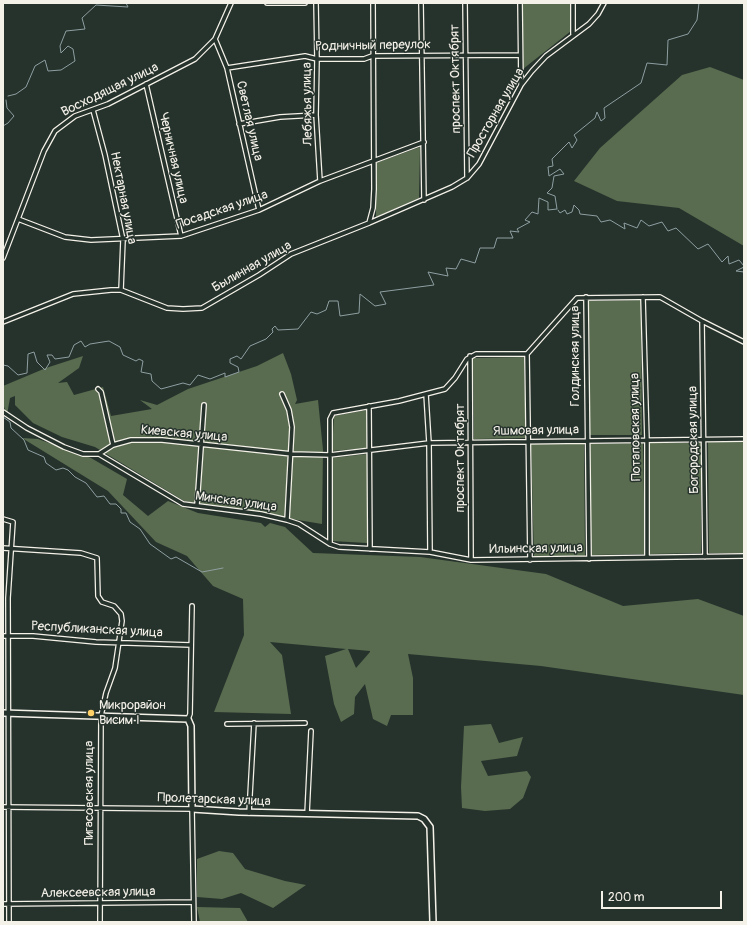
<!DOCTYPE html>
<meta charset="utf-8">
<style>
body{margin:0}
#map{position:relative;width:747px;height:925px;overflow:hidden;background:#26332d;font-family:Pangolin,sans-serif}
canvas{display:block}
.frame{position:absolute;inset:0;border:4px solid #f4f1e8;pointer-events:none}
.scale{position:absolute;left:601px;top:891px;width:121px;height:18px;box-sizing:border-box;border:2px solid #f4f1e8;border-top:0;padding-left:5px;font-size:12px;line-height:14px;white-space:nowrap;color:#f4f1e8;-webkit-text-stroke:3px #26332d;paint-order:stroke}
</style>
<div id="map">
<canvas width="747" height="925"></canvas>
<div class="frame"></div>
<div class="scale">200 m</div>
</div>
<script>
const g = document.querySelector('canvas').getContext('2d');
g.lineJoin = 'round';
function fillPath(path, color) {
  g.fillStyle = color;
  g.fill(path, 'evenodd');
}
function toPath(rows) {
  const path = new Path2D();
  for (const r of rows) {
    path.moveTo(r[0], r[1]);
    for (let i = 2; i < r.length; i += 2) path.lineTo(r[i], r[i + 1]);
  }
  return path;
}
function strokePath(path, color, width, dash) {
  g.strokeStyle = color;
  g.lineWidth = width;
  g.lineCap = dash ? 'butt' : 'round';
  g.setLineDash(dash || []);
  g.stroke(path);
}
function write(font, color, halo, rows, align = 'center') {
  g.font = font + ' Pangolin,sans-serif';
  g.lineWidth = 3;
  g.setLineDash([]);
  g.textBaseline = 'middle';
  g.strokeStyle = halo;
  g.fillStyle = color;
  for (const [text, x, y, turn = 0] of rows) {
    g.save();
    g.translate(x, y);
    g.rotate((+turn || 0) * Math.PI / 180);
    g.textAlign = isNaN(turn) ? turn : align;
    if (halo) g.strokeText(text, 0, 0);
    g.fillText(text, 0, 0);
    g.restore();
  }
}
const green = toPath([
 [523,3,571,3,571,31,523,69],
 [710,67,744,80,744,246,679,208,617,201,574,181,600,148,682,75],
 [420,147,419,198,376,217,376,163],
 [641,300,642,435,590,435,589,301],
 [283,353,291,374,297,400,295,404,318,400,323,450,322,524,184,501,95,447,62,437,33,423,15,405,15,396,10,398,7,415,3,404,3,386,46,368,83,356,79,368,58,383,67,382,74,395,103,387,111,416,152,409,140,400,157,405,188,389,257,366],
 [524,357,526,438,474,439,473,358],
 [367,410,367,448,332,451,334,416],
 [22,438,38,439,91,458,127,479,123,495,148,516,168,501,198,513,261,523,265,527,270,523,285,527,313,553,420,557,546,574,623,606,698,599,744,616,744,695,541,666,408,654,413,678,413,715,391,715,387,726,373,719,365,684,355,697,354,714,341,722,334,704,325,656,346,649,270,642,282,655,291,714,214,712,244,635,243,599,213,586,187,556,156,542,108,491],
 [348,649,370,651,370,652,356,668],
 [708,442,744,442,744,553,709,553],
 [643,443,645,554,591,555,589,444],
 [650,443,701,443,701,553,650,554],
 [531,444,584,444,585,556,534,557],
 [367,454,367,543,332,541,332,458],
 [491,724,499,743,523,737,517,756,481,761,488,776,527,771,531,777,523,798,510,809,485,811,462,808,461,787,464,726],
 [219,851,233,853,245,869,285,881,306,885,273,908,241,893,222,899,197,897,197,859],
 [197,907,240,908,248,922,200,922]
]);
const stream = toPath([
 [8,96,16,94,26,87,35,66,45,60,48,71,61,70,75,61,73,49,68,46,61,53,60,46,66,31,85,29,82,18,96,5,128,7,126,3],
 [3,126,8,123,14,116,7,108,6,100],
 [558,210,560,213,565,210,567,214,572,212,574,205,579,210,580,214,597,216,601,222,610,220,625,229,624,223,637,228,641,220,649,226,662,222,668,231,676,228,698,249,708,244,722,262,728,256,729,264,739,260,744,266],
 [744,267,736,271,744,272],
 [3,365,8,366,18,375,27,373,28,354,34,352,37,362,45,370,50,362,47,355,52,355,55,359,69,357,74,345,81,341,85,347,90,344,109,341,120,347,123,355,136,361,139,359,143,361,141,372,151,374,152,381,161,389,183,383,190,385,198,375,210,379,225,373,225,377,239,372,238,367,230,363,230,359,237,356,241,359,250,346,266,339,273,332,272,329,275,326,278,330,298,329,311,312,317,314,326,310,329,301,338,301,340,316,359,313,360,294,375,306,386,304,380,292,434,285,428,272,448,276,446,268,456,269,461,259,475,263,480,248,494,248,497,238,513,238,510,231,519,232,517,229,530,222,525,220,532,212,538,214,539,198,548,202,548,210,557,209,555,196,547,193,552,188,554,176,564,174,560,169,549,176,548,167,553,166,552,159,569,142,572,148,577,140,574,135,595,118,597,112,601,121,605,118,604,108,641,83,647,63,667,65,668,40,688,34,697,20,699,3],
 [3,417,10,422,11,428,24,440,28,450,44,457,46,463,56,470,63,468,68,470,75,477,86,483,97,497,104,496,110,504,116,504,121,509,121,513,126,513,130,522,140,529,150,544,171,559,176,557,202,572,223,568]
]);
const street = toPath([
 [267,3,305,3],
 [316,3,317,59,316,115,320,181],
 [421,3,424,200],
 [465,3,467,178],
 [520,3,521,85],
 [573,34,573,3],
 [215,39,227,68,259,210],
 [227,68,305,56,317,59,364,59,372,56,520,55],
 [146,84,181,236],
 [93,110,105,155,123,240,121,290],
 [239,124,280,117,316,115],
 [18,219,65,237,91,240,181,236,259,210,320,181,424,142],
 [369,223,452,187,467,178,479,164,521,85,532,71,546,56,589,24,598,14,604,3],
 [3,258,44,151,55,131,75,116,108,104,195,59,215,39,231,3],
 [586,297,589,559],
 [643,297,647,441,647,557],
 [702,321,705,557],
 [3,322,73,294,111,290,121,290,167,308,183,309,202,308,259,275,291,254,369,223,373,208,374,189,373,3],
 [527,354,530,560],
 [470,356,471,560],
 [98,389,101,392,113,445],
 [282,394,289,410,292,427,287,520],
 [426,394,429,443,430,552],
 [369,406,370,549],
 [3,412,27,428,64,447,83,454,99,454,113,445,131,440,162,440,292,454,330,455,429,443,744,439],
 [99,454,183,504,261,514,287,520,299,524,330,544,339,547,430,552,471,560,744,556],
 [197,505,204,405],
 [3,519,13,522,8,598,9,922],
 [330,544,330,419,333,413,399,401,445,389,455,378,467,359,476,354,527,354,577,298,660,297,702,321,744,342],
 [3,548,81,553,97,558,98,596,102,602,114,606,121,614,122,621,115,668,106,693,101,716,100,922],
 [3,636,33,636,96,642,191,645],
 [188,719,190,714,192,606],
 [227,724,305,723],
 [3,807,192,809,194,922],
 [249,813,254,723],
 [307,814,311,731],
 [3,904,193,902]
]);
const secondary = toPath([
 [3,713,188,719,191,726,192,809,239,812,418,816,424,819,430,827,433,922]
]);
const markers = [
 [91,713,4,"#ffd166"]
];
const streetNames = [
 ["Родничный переулок",373,46,-1],
 ["проспект Октябрят",456,79,-91],
 ["Восходящая улица",110,90,-26],
 ["Лебяжья улица",308,104,-91],
 ["Просторная улица",496,113,-60],
 ["Светлая улица",249,121,77],
 ["Черничная улица",173,158,77],
 ["Нектарная улица",123,198,79],
 ["Посадская улица",222,210,-19],
 ["Былинная улица",252,267,-30],
 ["Голдинская улица",576,356,-90],
 ["Потаповская улица",636,427,-91],
 ["Яшмовая улица",536,431,-1],
 ["Киевская улица",184,434,5],
 ["Богородская улица",694,440,-91],
 ["проспект Октябрят",461,458,-90],
 ["Минская улица",236,502,8],
 ["Ильинская улица",536,549,-1],
 ["Республиканская улица",97,630,3],
 ["Пигасовская улица",90,793,-90],
 ["Пролетарская улица",214,800,2],
 ["Алексеевская улица",98,893,-1]
];
const poiNames = [
 ["Микрорайон",99,706],
 ["Висим I",99,721]
];
fillPath(green, '#596c4f');
strokePath(stream, '#8f9fa1', 1);
strokePath(street, '#f4f1e8', 6);
strokePath(secondary, '#f4f1e8', 8);
strokePath(street, '#26332d', 3.5);
strokePath(secondary, '#26332d', 5);
for (const [x, y, r, color] of markers) {
  const dot = new Path2D();
  dot.arc(x, y, r, 0, 2 * Math.PI);
  g.fillStyle = color;
  g.fill(dot);
  strokePath(dot, '#26332d', 1.5);
}
write('13px', '#f4f1e8', '#26332d', streetNames);
write('13px', '#f4f1e8', '#26332d', poiNames, 'left');
</script>
